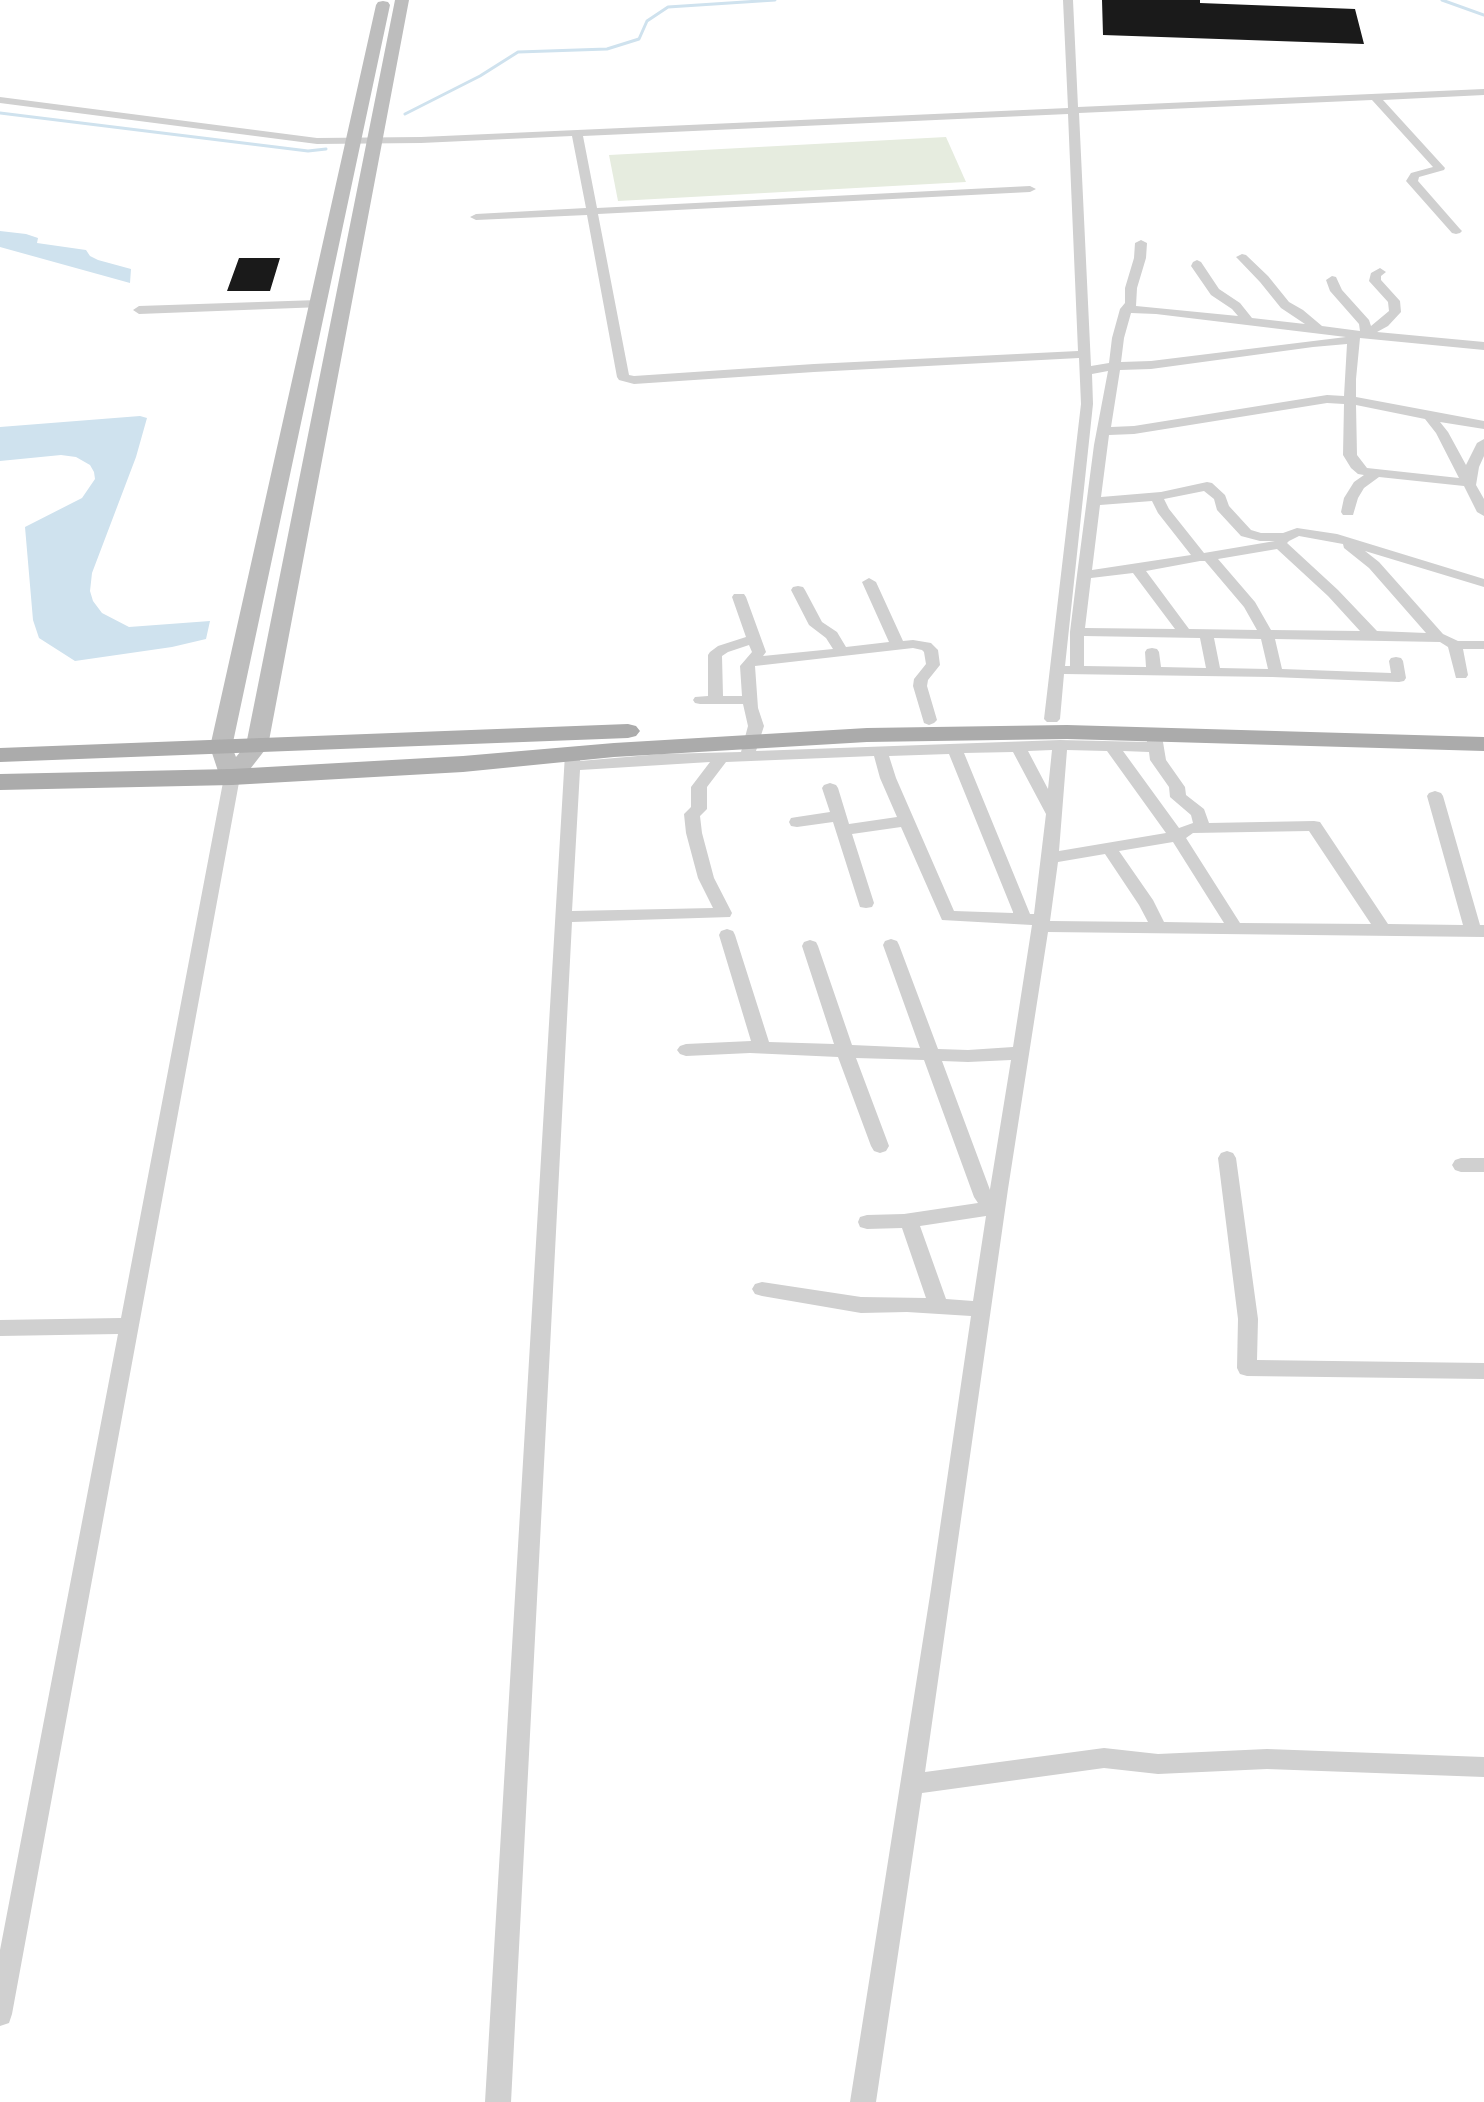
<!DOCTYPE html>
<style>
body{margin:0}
canvas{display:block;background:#fff}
</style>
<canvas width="1484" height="2102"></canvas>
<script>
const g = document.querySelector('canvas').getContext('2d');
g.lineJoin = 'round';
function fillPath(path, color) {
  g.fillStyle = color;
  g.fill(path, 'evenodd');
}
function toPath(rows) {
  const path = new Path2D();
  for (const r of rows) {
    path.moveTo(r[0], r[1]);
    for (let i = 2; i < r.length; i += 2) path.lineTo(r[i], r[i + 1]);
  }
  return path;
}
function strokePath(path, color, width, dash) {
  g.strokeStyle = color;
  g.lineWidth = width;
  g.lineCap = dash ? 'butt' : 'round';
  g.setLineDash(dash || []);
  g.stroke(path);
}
const green = toPath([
 [946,137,966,182,618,201,609,155]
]);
const water = toPath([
 [0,231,26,234,38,238,37,243,86,250,90,256,98,260,131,269,130,283,0,247],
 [140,416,147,418,136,457,92,573,90,591,93,601,102,613,129,627,210,621,206,639,172,647,75,661,39,638,33,620,25,527,82,498,95,479,94,472,90,465,76,457,61,455,0,461,0,427]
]);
const stream = toPath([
 [1442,0,1484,15],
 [0,113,308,151,326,149],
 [405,114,480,76,518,52,607,49,639,39,647,21,668,7,775,0]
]);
const building = toPath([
 [1102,0,1200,0,1200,3,1355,9,1364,44,1103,35],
 [239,258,280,258,270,291,227,291]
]);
const minor = toPath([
 [1063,0,1073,0,1078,107,1484,89,1484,95,1383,100,1445,168,1444,170,1419,177,1418,181,1460,229,1462,231,1460,233,1456,234,1452,233,1406,181,1411,173,1433,167,1372,100,1079,113,1091,366,1109,363,1112,338,1120,309,1125,303,1125,288,1134,258,1135,243,1141,240,1147,243,1146,258,1137,288,1136,306,1238,316,1232,309,1211,295,1191,266,1193,262,1197,260,1201,262,1219,289,1240,303,1252,318,1305,324,1281,308,1260,282,1238,259,1236,257,1242,254,1246,255,1268,276,1289,302,1303,310,1322,326,1360,331,1359,324,1330,291,1326,280,1332,276,1336,277,1342,290,1369,320,1371,326,1389,311,1388,302,1369,281,1371,273,1380,268,1386,272,1381,276,1381,280,1400,301,1401,312,1388,326,1377,332,1484,342,1484,350,1360,338,1356,379,1356,397,1484,421,1484,429,1440,422,1448,432,1466,465,1477,443,1484,439,1484,456,1479,467,1476,485,1484,499,1484,516,1477,512,1464,486,1379,477,1364,488,1358,498,1353,515,1343,515,1341,512,1344,498,1354,482,1364,475,1358,474,1351,468,1343,455,1344,404,1327,403,1134,434,1109,435,1101,497,1161,492,1207,482,1212,483,1225,495,1229,506,1251,530,1261,533,1283,533,1297,528,1337,534,1484,579,1484,587,1365,551,1379,562,1443,634,1458,641,1484,641,1484,649,1463,649,1468,675,1466,678,1456,678,1448,647,1440,642,1275,639,1282,669,1391,673,1389,661,1391,658,1396,657,1401,658,1403,661,1406,678,1404,681,1399,682,1272,677,1064,674,1060,719,1057,722,1047,722,1044,719,1081,404,1079,358,814,372,634,384,619,380,617,377,587,215,476,220,470,217,476,214,586,208,572,136,421,143,317,144,0,103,0,97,317,138,421,137,1068,108,1063,0],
 [1068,114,1078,351,814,364,634,376,629,375,598,214,1030,192,1036,189,1030,186,597,208,583,136,1068,114],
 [1131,313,1156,314,1346,337,1151,361,1121,362,1124,338,1131,313],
 [1347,344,1344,396,1327,395,1134,426,1111,427,1120,370,1151,369,1313,347,1347,344],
 [1108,371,1094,445,1077,575,1070,632,1070,666,1065,666,1093,404,1092,374,1108,371],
 [1356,405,1425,419,1436,433,1459,478,1367,468,1357,455,1356,405],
 [1204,491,1214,499,1217,510,1241,536,1260,541,1275,541,1204,553,1169,509,1164,499,1204,491],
 [1152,501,1158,513,1191,555,1092,570,1100,505,1152,501],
 [1299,536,1343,544,1344,548,1369,568,1426,633,1377,631,1338,590,1287,543,1289,541,1299,536],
 [1277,549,1328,596,1360,631,1271,630,1255,602,1218,559,1277,549],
 [1200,561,1205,561,1244,607,1257,630,1189,629,1146,571,1200,561],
 [1133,573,1175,629,1085,628,1091,578,1133,573],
 [1084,636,1200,638,1206,668,1161,667,1159,652,1157,649,1152,648,1147,649,1145,652,1146,667,1084,666,1084,636],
 [1214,638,1261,639,1268,669,1220,668,1214,638],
 [318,300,324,304,322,307,139,314,133,310,139,306,318,300],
 [869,578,876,582,903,641,913,640,931,643,938,650,940,665,928,680,927,686,937,720,934,723,929,725,924,723,913,686,914,679,926,664,924,652,922,650,913,648,755,666,758,708,764,726,756,751,1060,740,1147,742,1146,736,1149,733,1154,731,1159,733,1162,736,1166,760,1185,787,1186,795,1204,809,1209,823,1314,821,1320,822,1388,924,1463,925,1427,796,1429,793,1435,791,1441,793,1443,796,1480,925,1484,925,1484,937,1048,932,1008,1189,925,1772,1104,1748,1158,1754,1267,1749,1484,1757,1484,1777,1267,1769,1158,1774,1104,1768,922,1793,876,2102,850,2102,931,1589,971,1316,907,1312,861,1313,762,1296,755,1294,752,1289,755,1284,762,1282,861,1297,926,1298,902,1228,867,1229,860,1227,858,1222,860,1217,867,1215,904,1214,978,1203,974,1197,924,1060,856,1058,889,1146,886,1151,880,1153,874,1151,871,1146,838,1057,750,1053,686,1056,680,1054,677,1050,680,1046,686,1044,751,1041,719,935,721,931,727,929,733,931,735,935,769,1042,834,1044,802,946,804,942,810,940,816,942,818,946,852,1045,920,1048,883,945,885,941,891,939,897,941,899,945,938,1049,968,1050,1013,1047,1032,925,942,920,901,827,852,834,874,903,872,907,866,908,860,907,833,822,797,827,791,826,789,822,791,818,797,817,830,812,822,788,824,785,830,783,836,785,838,788,849,824,897,817,880,778,874,756,726,762,707,787,707,809,700,816,702,833,714,878,732,913,730,917,572,922,511,2102,485,2102,565,754,568,751,578,751,581,754,580,761,661,754,741,752,748,726,743,704,700,704,695,703,693,700,695,697,708,696,708,655,710,652,718,646,746,637,732,597,734,594,744,594,746,597,766,652,763,656,833,649,826,638,809,625,791,590,793,587,798,586,803,587,805,590,822,622,837,632,846,647,889,642,862,582,869,578],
 [749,645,752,652,740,666,742,696,723,696,722,656,728,652,749,645],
 [1052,750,1048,789,1028,751,1052,750],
 [1067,750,1107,751,1166,833,1059,851,1067,750],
 [1123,751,1149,752,1150,760,1169,787,1170,797,1191,815,1193,823,1179,828,1123,751],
 [1013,752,1046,814,1034,914,1030,914,964,753,1013,752],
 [949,754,1013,912,1013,913,954,911,896,778,889,756,949,754],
 [710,762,691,787,691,807,684,814,686,833,698,878,713,908,572,911,580,770,710,762],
 [1309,831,1371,924,1240,923,1186,838,1193,833,1309,831],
 [1173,842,1224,923,1164,922,1153,900,1119,851,1173,842],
 [1105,854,1139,905,1148,922,1050,921,1058,862,1105,854],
 [1011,1060,990,1189,990,1190,942,1061,968,1062,1011,1060],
 [986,1216,973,1301,946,1299,920,1226,986,1216],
 [232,772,237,774,240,777,12,2014,9,2023,0,2026,0,1950,118,1334,0,1336,0,1320,121,1318,224,777,227,774,232,772],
 [1227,1151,1233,1153,1236,1158,1258,1319,1257,1360,1484,1363,1484,1379,1247,1376,1240,1374,1237,1368,1238,1319,1218,1158,1221,1153,1227,1151],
 [1461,1158,1484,1158,1484,1172,1461,1172,1455,1170,1452,1165,1455,1160,1461,1158]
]);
const secondary = toPath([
 [395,0,409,0,268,746,240,782,232,784,224,782,220,777,210,747,376,5,378,2,383,1,388,2,390,5,232,747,236,757,246,745,395,0]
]);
const primary = toPath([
 [628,724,636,726,640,731,636,736,628,738,0,762,0,748,628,724],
 [1067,725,1484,737,1484,751,1067,739,867,742,614,757,463,772,232,785,0,790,0,774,232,769,463,756,614,743,867,728,1067,725]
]);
fillPath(green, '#e6ecdf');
fillPath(water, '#cfe2ee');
strokePath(stream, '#cfe2ee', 3);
fillPath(building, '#1a1a1a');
fillPath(minor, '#d0d0d0');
fillPath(secondary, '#bdbdbd');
fillPath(primary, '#ababab');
</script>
